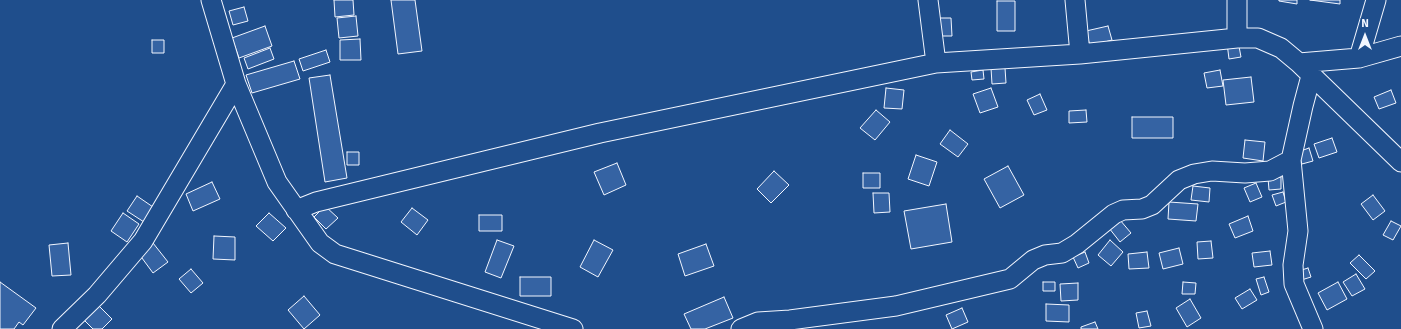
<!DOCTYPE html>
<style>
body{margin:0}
#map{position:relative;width:1401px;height:329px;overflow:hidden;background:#1f4e8c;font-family:Signika,sans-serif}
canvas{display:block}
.north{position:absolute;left:1345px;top:16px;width:40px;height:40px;-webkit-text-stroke:3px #1f4e8c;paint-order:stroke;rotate:0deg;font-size:11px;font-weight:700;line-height:16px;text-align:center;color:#f2f6ff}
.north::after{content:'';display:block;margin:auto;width:14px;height:18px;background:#f2f6ff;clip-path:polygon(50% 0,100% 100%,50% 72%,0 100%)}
</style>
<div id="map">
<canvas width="1401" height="329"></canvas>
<div class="north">N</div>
</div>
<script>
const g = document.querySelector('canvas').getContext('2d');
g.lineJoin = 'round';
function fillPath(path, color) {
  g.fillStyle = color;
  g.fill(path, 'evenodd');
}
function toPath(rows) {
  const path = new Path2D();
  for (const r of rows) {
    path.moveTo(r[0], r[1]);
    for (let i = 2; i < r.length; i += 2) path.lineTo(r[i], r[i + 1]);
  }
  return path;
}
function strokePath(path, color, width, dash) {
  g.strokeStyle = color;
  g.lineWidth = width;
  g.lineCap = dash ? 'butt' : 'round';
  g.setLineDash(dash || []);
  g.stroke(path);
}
const building = toPath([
 [334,0,353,0,354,15,335,17,334,0],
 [391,0,415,0,422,51,398,54,391,0],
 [1279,0,1297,0,1297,4,1279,1,1279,0],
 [1310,0,1340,0,1340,4,1310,0],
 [997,1,1015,1,1015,31,997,31,997,1],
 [244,7,248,21,233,25,229,11,244,7],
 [356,16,358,36,339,38,337,18,356,16],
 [938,18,951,18,952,36,939,36,938,18],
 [265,26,272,46,239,58,232,38,265,26],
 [1108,26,1112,40,1090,46,1086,31,1108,26],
 [360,39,361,60,340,60,340,40,360,39],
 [152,40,164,40,164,53,152,53,152,40],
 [1238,41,1241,57,1229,59,1227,43,1238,41],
 [270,48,274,59,248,69,244,58,270,48],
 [326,50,330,62,303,71,299,59,326,50],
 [294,61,300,79,252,93,246,75,294,61],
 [991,68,1005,68,1006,83,992,84,991,68],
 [983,70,984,79,972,80,971,72,983,70],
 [1220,70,1223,86,1207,88,1204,73,1220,70],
 [330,75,347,178,325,182,309,78,330,75],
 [1251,77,1254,102,1226,105,1223,80,1251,77],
 [886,88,904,90,902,109,884,108,886,88],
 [991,88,998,107,980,113,973,94,991,88],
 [1391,90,1396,103,1379,109,1374,97,1391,90],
 [1040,94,1047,110,1034,115,1027,100,1040,94],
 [876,110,890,122,875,140,860,128,876,110],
 [1086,110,1087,122,1069,123,1069,111,1086,110],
 [1132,117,1173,117,1173,138,1132,138,1132,117],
 [950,130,968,144,958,157,940,144,950,130],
 [1332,138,1337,152,1319,158,1314,144,1332,138],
 [1245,140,1265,142,1263,161,1243,158,1245,140],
 [1309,148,1313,161,1302,164,1298,152,1309,148],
 [347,152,359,152,359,165,347,165,347,152],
 [916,155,937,162,929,186,908,179,916,155],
 [617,163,626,185,604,195,594,172,617,163],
 [1008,166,1024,195,1000,208,984,179,1008,166],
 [774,171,789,185,771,203,757,189,774,171],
 [863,173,880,173,880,188,863,188,863,173],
 [1281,177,1281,189,1269,190,1268,178,1281,177],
 [212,182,220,199,193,211,186,194,212,182],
 [1256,183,1262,197,1250,202,1244,188,1256,183],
 [1193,186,1210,188,1209,202,1191,200,1193,186],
 [1283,192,1286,202,1276,206,1272,195,1283,192],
 [873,193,889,193,890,212,874,213,873,193],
 [1373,195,1385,211,1373,220,1361,204,1373,195],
 [137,196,153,207,144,222,127,211,137,196],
 [1169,202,1198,204,1196,221,1168,219,1169,202],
 [946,204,952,242,911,249,904,211,946,204],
 [325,206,338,218,326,229,314,217,325,206],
 [412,208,428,220,417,235,401,222,412,208],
 [123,213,139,224,127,242,111,231,123,213],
 [269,213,286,228,273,241,256,226,269,213],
 [479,215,502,215,502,231,479,231,479,215],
 [1248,216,1253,231,1235,238,1229,224,1248,216],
 [1120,220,1131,233,1120,242,1109,228,1120,220],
 [1391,221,1401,226,1393,240,1383,235,1391,221],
 [214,236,235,237,235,260,213,259,214,236],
 [497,240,514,246,501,278,485,272,497,240],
 [594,240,613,250,598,277,580,267,594,240],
 [1110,240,1123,252,1111,266,1098,255,1110,240],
 [1211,241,1213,258,1198,259,1197,242,1211,241],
 [68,243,71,275,52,276,49,245,68,243],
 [153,243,168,262,153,273,139,254,153,243],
 [706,244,714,266,685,276,678,254,706,244],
 [1179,248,1183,264,1163,269,1159,253,1179,248],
 [1270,251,1272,265,1254,267,1252,253,1270,251],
 [1085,252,1089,263,1078,268,1073,257,1085,252],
 [1147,252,1149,268,1129,269,1128,254,1147,252],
 [1359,255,1375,271,1366,279,1350,263,1359,255],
 [1308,268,1311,277,1298,281,1295,272,1308,268],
 [191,269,203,283,191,293,179,279,191,269],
 [1356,274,1365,289,1352,296,1343,282,1356,274],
 [520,277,551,277,551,296,520,296,520,277],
 [1264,277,1269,292,1261,295,1256,279,1264,277],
 [0,282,36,308,23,325,19,322,14,329,0,329,0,282],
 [1043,282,1055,282,1055,291,1043,291,1043,282],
 [1183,282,1196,283,1195,294,1182,294,1183,282],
 [1338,282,1347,299,1327,310,1318,293,1338,282],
 [1078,283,1078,300,1061,301,1060,284,1078,283],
 [1250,289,1257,300,1242,309,1235,298,1250,289],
 [304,296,320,315,304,329,288,310,304,296],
 [724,297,733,318,705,329,691,329,684,314,724,297],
 [1190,299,1201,318,1187,327,1176,308,1190,299],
 [1046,304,1069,305,1069,322,1046,321,1046,304],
 [98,305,112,319,102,329,93,329,84,320,98,305],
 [962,308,968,322,952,329,946,315,962,308],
 [1147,311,1151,326,1139,328,1136,313,1147,311],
 [1095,322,1098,329,1081,329,1081,327,1095,322]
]);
const minor = toPath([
 [211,0,236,84,277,182,320,243,335,254,573,329],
 [928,0,936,63],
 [1075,0,1080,54],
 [1237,38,1237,0],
 [1359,58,1376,0],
 [1299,63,1359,58,1401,46],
 [1311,76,1303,106,1291,160,1298,231,1293,265,1294,284,1313,329],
 [296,210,316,202,600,133,936,63,1080,54,1237,38,1258,38,1281,48,1299,63,1401,162],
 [62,329,97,295,143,241,236,84],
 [741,329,758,322,790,320,896,306,1010,279,1033,260,1045,255,1062,253,1077,244,1114,214,1123,210,1142,209,1152,205,1179,180,1194,174,1212,171,1245,173,1270,171,1291,160]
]);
fillPath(building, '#3563a3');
strokePath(building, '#f2f6ff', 1);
strokePath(minor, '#f2f6ff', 21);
strokePath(minor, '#1f4e8c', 19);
</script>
